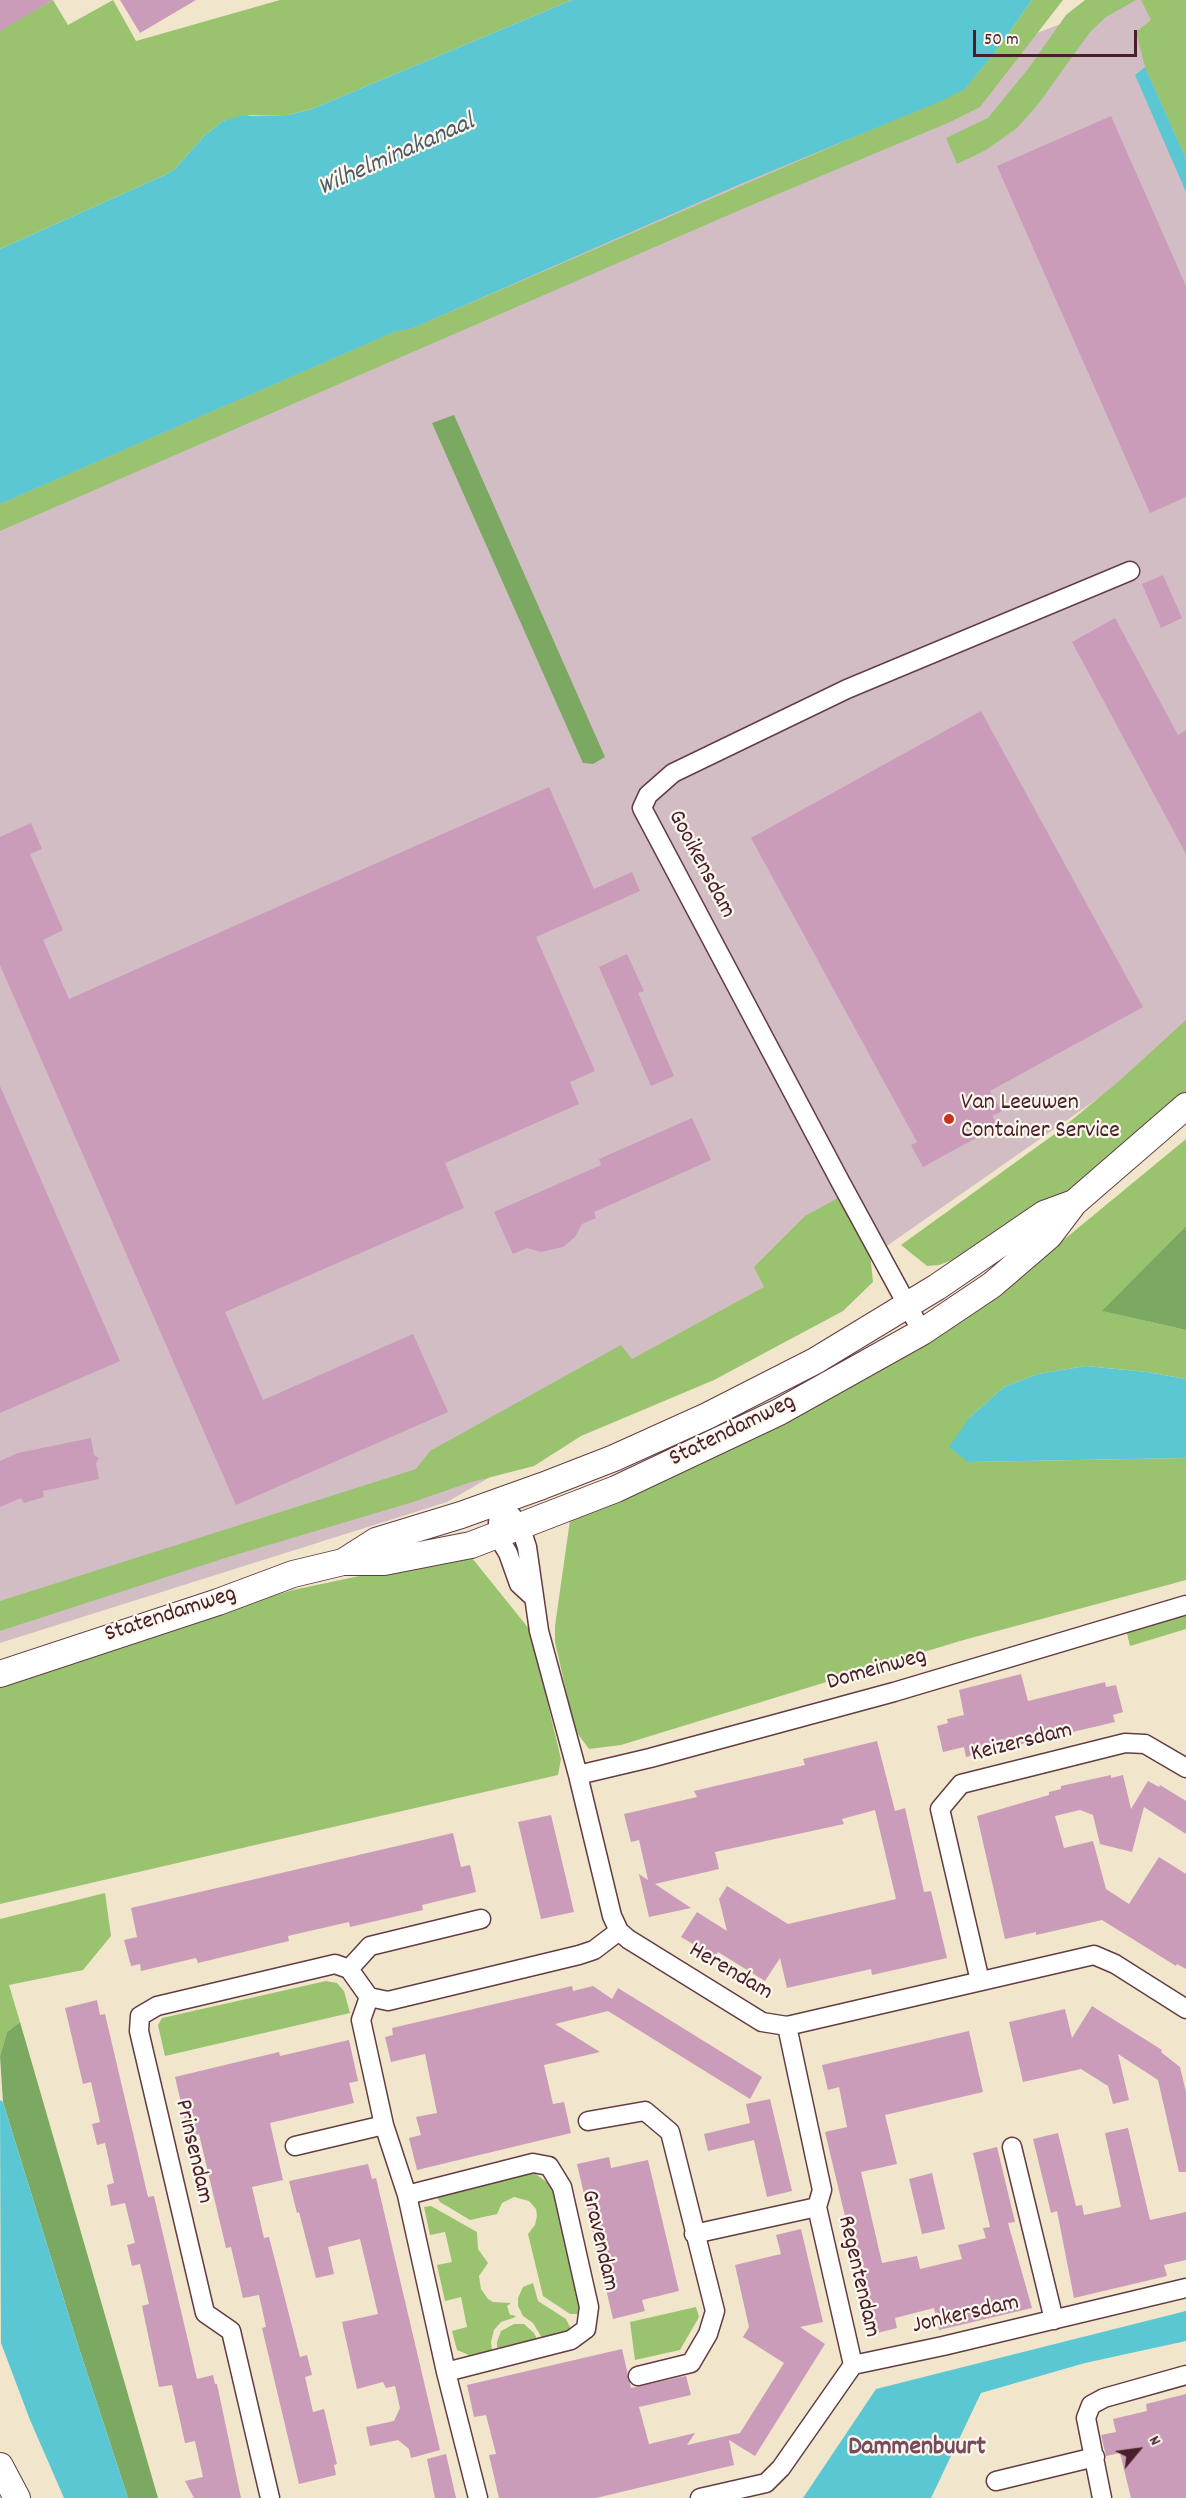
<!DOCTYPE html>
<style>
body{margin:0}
#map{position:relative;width:1186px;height:2498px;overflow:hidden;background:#f1e6cb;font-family:Dekko,sans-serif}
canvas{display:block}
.north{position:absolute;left:1108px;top:2420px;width:60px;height:60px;-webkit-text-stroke:4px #fbf7ec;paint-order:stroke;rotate:61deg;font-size:16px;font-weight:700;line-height:24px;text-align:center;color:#4a1f2b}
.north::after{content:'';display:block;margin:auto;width:21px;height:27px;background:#4a1f2b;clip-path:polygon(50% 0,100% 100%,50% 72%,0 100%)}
.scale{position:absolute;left:973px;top:30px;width:164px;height:27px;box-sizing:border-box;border:3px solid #4a1f2b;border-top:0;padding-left:8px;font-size:18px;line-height:21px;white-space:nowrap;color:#4a1f2b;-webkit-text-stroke:4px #fbf7ec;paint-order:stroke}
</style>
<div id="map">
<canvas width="1186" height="2498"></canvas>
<div class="north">N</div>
<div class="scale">50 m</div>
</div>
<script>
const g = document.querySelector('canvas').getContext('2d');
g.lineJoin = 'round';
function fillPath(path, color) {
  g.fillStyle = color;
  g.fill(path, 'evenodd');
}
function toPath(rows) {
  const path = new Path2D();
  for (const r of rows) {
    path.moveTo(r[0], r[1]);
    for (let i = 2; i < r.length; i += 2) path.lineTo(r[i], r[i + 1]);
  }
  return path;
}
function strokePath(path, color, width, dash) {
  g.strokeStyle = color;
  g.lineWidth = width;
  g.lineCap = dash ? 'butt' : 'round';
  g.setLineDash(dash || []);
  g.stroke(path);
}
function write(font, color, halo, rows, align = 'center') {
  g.font = font + ' Dekko,sans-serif';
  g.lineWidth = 4.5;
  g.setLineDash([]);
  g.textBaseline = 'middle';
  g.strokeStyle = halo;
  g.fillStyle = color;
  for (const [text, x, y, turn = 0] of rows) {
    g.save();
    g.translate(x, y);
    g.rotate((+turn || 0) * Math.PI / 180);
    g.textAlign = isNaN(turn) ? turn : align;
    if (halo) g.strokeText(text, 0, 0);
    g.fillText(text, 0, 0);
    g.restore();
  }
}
const industrial = toPath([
 [1124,0,1186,0,1186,1037,861,1264,447,1502,0,1643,0,426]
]);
const green = toPath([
 [53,0,68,25,113,0,136,41,280,0,572,0,312,109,288,115,251,115,223,121,204,136,175,169,165,175,0,249,0,30],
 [1032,0,1063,0,980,107,950,122,747,207,0,531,0,504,394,332,413,328,965,89,999,47],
 [1085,0,1136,0,1106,17,1090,32,1039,103,1017,128,986,150,957,164,946,138,988,118,1028,69,1066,15],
 [1141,0,1186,0,1186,159,1145,67,1136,32,1151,20],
 [1186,1020,1186,1094,1074,1188,995,1244,939,1265,927,1266,901,1245,1056,1133,1118,1082],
 [1186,1139,1186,1226,1103,1311,1186,1330,1186,1379,1147,1372,1086,1366,1038,1374,1004,1387,970,1417,968,1462,1186,1458,1186,1580,960,1641,621,1745,589,1749,575,1730,555,1642,555,1626,570,1520,678,1474,834,1395,1004,1289],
 [838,1198,870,1253,873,1282,843,1311,714,1380,581,1436,534,1466,468,1483,413,1502,225,1558,0,1631,0,1601,416,1469,430,1451,621,1345,632,1359,764,1287,754,1267,805,1216],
 [468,1553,530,1630,561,1759,558,1775,0,1904,0,1687,41,1668,112,1642,293,1590],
 [1186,1612,1186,1629,1130,1646,1126,1629],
 [105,1893,111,1936,83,1970,9,1985,20,2022,7,2032,0,2056,0,1919],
 [326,1981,337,1983,344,1991,350,2013,165,2056,158,2025,162,2018],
 [533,2172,552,2186,581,2309,580,2314,570,2314,543,2296,528,2234,535,2225,537,2216,536,2209,529,2201,514,2197,502,2203,497,2214,470,2220,440,2202,435,2195],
 [431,2206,477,2232,478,2249,488,2263,479,2276,481,2289,488,2299,493,2302,511,2303,507,2306,510,2315,513,2315,516,2317,501,2322,494,2330,491,2342,492,2350,469,2355,457,2350,452,2331,467,2327,461,2297,445,2301,437,2265,452,2262,445,2232,430,2235,424,2207],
 [533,2283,538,2301,566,2319,571,2329,569,2332,542,2338,533,2323,523,2316,518,2306,518,2298,523,2287],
 [696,2307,699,2317,680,2350,635,2360,630,2322],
 [514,2324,524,2324,534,2333,537,2339,497,2348,497,2342,501,2331]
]);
const forest = toPath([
 [454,415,605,757,593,764,583,763,432,423],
 [1186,1226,1186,1330,1102,1311],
 [20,2022,158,2498,128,2498,77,2342,3,2102,0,2056,7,2032]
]);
const water = toPath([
 [572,0,1032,0,999,47,965,89,941,101,738,185,413,328,394,332,0,504,0,249,165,175,175,169,204,136,223,121,240,116,288,115,312,109],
 [1145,67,1186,159,1186,192,1135,75],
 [1086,1366,1147,1372,1186,1379,1186,1458,968,1462,949,1447,970,1417,1004,1387,1038,1374],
 [0,2100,3,2102,77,2342,128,2498,64,2498,30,2420,1,2343],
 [1186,2311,1186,2341,1085,2363,981,2393,931,2498,803,2498,876,2389]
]);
const building = toPath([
 [0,0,53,0,0,31],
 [120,0,196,0,140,33],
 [1111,116,1186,286,1186,497,1150,513,997,166],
 [1163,575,1182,618,1161,628,1142,584],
 [1115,618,1178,735,1186,730,1186,854,1072,642],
 [981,711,1143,1007,990,1091,1002,1111,992,1116,998,1126,923,1167,911,1145,917,1142,751,838],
 [549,787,594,889,632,872,640,891,536,937,595,1071,570,1082,579,1104,445,1163,464,1208,225,1312,263,1400,413,1334,448,1412,236,1505,0,965,0,837,31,823,42,849,30,854,63,930,43,940,69,999],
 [627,954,644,991,638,993,674,1076,651,1086,599,967],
 [0,1086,120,1361,0,1413],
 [692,1118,711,1160,594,1212,596,1218,582,1224,575,1237,563,1247,541,1252,527,1248,513,1254,494,1212,601,1165,599,1159],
 [91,1438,94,1455,99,1458,96,1463,99,1479,43,1491,44,1497,24,1503,21,1498,0,1507,0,1461,18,1453],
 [1021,1674,1028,1701,1105,1682,1106,1687,1116,1685,1123,1712,1113,1715,1115,1722,966,1757,964,1747,943,1752,937,1726,948,1723,947,1719,964,1715,959,1690],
 [877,1741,895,1811,905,1808,924,1892,931,1891,947,1958,872,1975,871,1969,787,1988,780,1958,765,1981,718,1952,715,1957,681,1937,697,1912,727,1931,719,1899,727,1886,788,1924,896,1899,875,1810,842,1819,844,1824,715,1852,719,1869,655,1884,691,1908,649,1917,639,1874,648,1880,639,1840,631,1842,624,1814,697,1797,694,1791,805,1765,803,1759],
 [1111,1775,1111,1778,1123,1775,1131,1809,1148,1781,1159,1787,1160,1785,1186,1801,1186,1834,1144,1807,1132,1852,1100,1844,1093,1815,1080,1810,1055,1816,1064,1848,1093,1841,1106,1889,1129,1904,1159,1857,1186,1874,1186,1969,1177,1964,1176,1966,1102,1920,1036,1935,1036,1932,1005,1939,977,1816,1049,1795,1049,1792,1061,1789,1061,1786],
 [551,1815,574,1912,541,1919,518,1822],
 [453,1833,461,1867,470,1865,476,1892,422,1905,423,1910,350,1927,349,1922,305,1932,288,1936,289,1941,198,1963,196,1958,141,1971,140,1964,131,1966,124,1940,137,1937,131,1908],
 [572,1986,573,1991,593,1986,612,1999,618,1988,762,2077,750,2099,608,2011,555,2024,600,2052,544,2065,553,2104,564,2102,571,2133,417,2170,409,2138,421,2135,416,2117,437,2113,425,2054,391,2062,385,2037,393,2035,392,2028],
 [97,2000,100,2015,105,2014,148,2197,154,2196,197,2379,213,2375,215,2384,217,2384,241,2498,194,2498,185,2481,203,2477,195,2441,185,2443,172,2385,159,2387,142,2306,149,2304,140,2264,132,2266,127,2245,135,2243,125,2203,111,2206,107,2185,114,2183,105,2143,97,2145,92,2124,100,2122,91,2082,83,2084,65,2008],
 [1092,2006,1162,2050,1161,2052,1180,2067,1186,2092,1186,2172,1179,2172,1158,2080,1118,2054,1129,2100,1113,2104,1108,2086,1081,2069,1023,2082,1009,2022,1065,2009,1072,2038],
 [969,2031,983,2092,885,2115,897,2164,861,2172,882,2263,917,2256,920,2269,962,2259,958,2245,986,2238,983,2228,990,2227,973,2153,997,2147,1015,2222,1008,2223,1032,2308,939,2330,934,2308,895,2318,897,2328,873,2334,825,2132,847,2127,839,2087,828,2090,822,2065],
 [349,2040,358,2081,349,2083,354,2103,270,2123,283,2180,252,2187,264,2238,269,2237,300,2357,307,2355,312,2375,305,2377,313,2412,324,2409,337,2464,334,2465,336,2475,299,2484,262,2328,266,2327,259,2295,243,2298,231,2247,226,2248,199,2134,189,2137,175,2077,279,2052,280,2056],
 [770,2099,792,2191,767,2197,754,2140,708,2151,704,2134,750,2123,746,2104],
 [1128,2128,1150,2220,1186,2212,1186,2260,1164,2265,1167,2276,1074,2298,1057,2211,1051,2213,1033,2139,1058,2133,1076,2206,1082,2205,1084,2215,1121,2207,1105,2133],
 [609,2157,611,2168,648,2160,679,2291,642,2300,645,2311,613,2319,577,2164],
 [368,2164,372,2179,376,2178,440,2450,411,2458,409,2449,398,2440,370,2446,366,2427,394,2421,400,2408,395,2386,386,2388,383,2382,357,2389,342,2322,378,2314,360,2239,328,2247,334,2274,316,2278,299,2212,297,2213,289,2181],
 [932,2173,945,2229,922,2234,909,2179],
 [801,2229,823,2322,800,2327,825,2344,755,2456,729,2440,734,2465,596,2498,499,2498,489,2455,496,2454,486,2415,474,2417,467,2385,622,2349,631,2388,686,2376,691,2395,639,2407,649,2444,695,2433,687,2445,740,2433,784,2363,743,2337,749,2327,735,2265,781,2254,776,2235],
 [1186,2394,1186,2498,1131,2498,1120,2453,1106,2456,1101,2435,1116,2432,1113,2419,1147,2411,1146,2404],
 [446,2454,456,2498,435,2498,427,2459]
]);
const street = toPath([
 [922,1332,841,1183,642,808,648,795,673,773,847,689,1130,571],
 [500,1501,520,1526,527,1547,539,1631,578,1775,612,1916,619,1931,628,1939,762,2022,787,2026,1094,1955,1115,1964,1186,2009],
 [500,1501,497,1535,508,1553,519,1584,532,1596],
 [578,1775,650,1758,894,1692,1186,1605],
 [349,1969,370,1946,481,1919],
 [980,1981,940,1809,961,1784,1125,1743,1145,1744,1186,1768],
 [369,1997,361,2020,384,2125,407,2195,446,2372,478,2498],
 [588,2121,645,2111,670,2132,715,2311,708,2334,691,2363,638,2376],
 [295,2146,384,2125],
 [1012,2147,1054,2320],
 [407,2195,533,2163,549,2166,562,2187,589,2307,586,2329,571,2340,446,2372],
 [694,2234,817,2207],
 [853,2365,943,2346,1186,2288],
 [996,2481,1095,2457],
 [270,2498,231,2331,205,2313,139,2031,140,2016,157,2006,335,1964,349,1969,369,1997,388,2001,579,1955,594,1950,619,1931],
 [700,2498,766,2483,781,2468,853,2365,817,2207,822,2190,787,2026],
 [1102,2498,1086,2418,1091,2405,1104,2398,1186,2375]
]);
const secondary = toPath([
 [343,1562,376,1541,461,1515,542,1486,614,1458,707,1416,815,1361,937,1287,1044,1214,1074,1203],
 [0,1674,218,1602,293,1574,343,1562,384,1562,471,1545,616,1489,779,1412,922,1332,992,1285,1049,1236,1074,1203,1186,1106],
 [0,2466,17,2498]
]);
const markers = [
 [949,1119,6,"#c8321e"]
];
const streetNames = [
 ["Gooikensdam",700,865,62],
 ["Statendamweg",733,1432,-26],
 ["Statendamweg",171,1616,-18],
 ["Domeinweg",877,1671,-16],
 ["Keizersdam",1022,1744,-14],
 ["Herendam",730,1973,30],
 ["Prinsendam",192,2152,77],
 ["Gravendam",598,2241,77],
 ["Regentendam",857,2277,77],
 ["Jonkersdam",966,2316,-13]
];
const poiNames = [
 ["Van Leeuwen",961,1105],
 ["Container Service",961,1133]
];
const waterNames = [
 ["Wilhelminakanaal",397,157,-24]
];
const neighbourhoodNames = [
 ["Dammenbuurt",917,2449]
];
fillPath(industrial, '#d2bdc5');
fillPath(green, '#9ac36f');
fillPath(forest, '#7ba962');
fillPath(water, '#5bc7d3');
fillPath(building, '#ca9cb9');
strokePath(street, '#633d43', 21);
strokePath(secondary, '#633d43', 28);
strokePath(street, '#fff', 18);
strokePath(secondary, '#fff', 26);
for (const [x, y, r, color] of markers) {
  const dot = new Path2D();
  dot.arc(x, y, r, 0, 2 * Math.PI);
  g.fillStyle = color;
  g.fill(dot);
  strokePath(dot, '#fbf7ec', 2);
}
write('24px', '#4a1f2b', '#fbf7ec', streetNames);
write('24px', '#4a1f2b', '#fbf7ec', poiNames, 'left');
write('italic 26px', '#505a66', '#fbf7ec', waterNames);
write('bold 26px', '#774b5d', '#fbf7ec', neighbourhoodNames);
</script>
